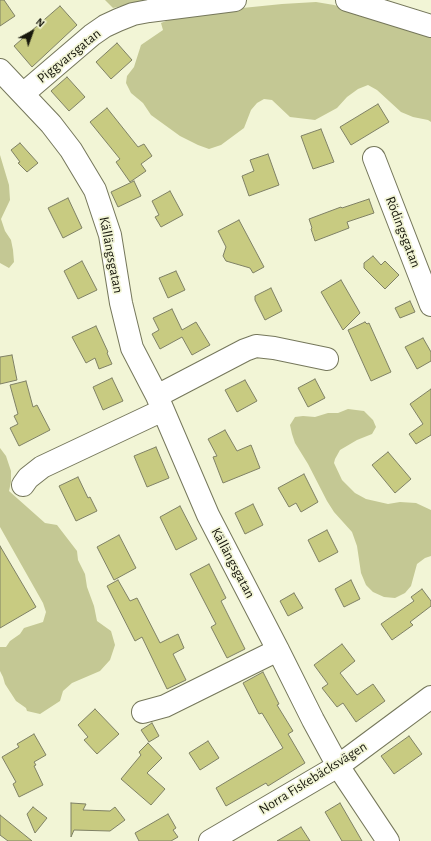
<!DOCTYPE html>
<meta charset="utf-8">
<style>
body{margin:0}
#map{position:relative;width:431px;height:841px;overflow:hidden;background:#f2f5d6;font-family:"Alegreya Sans",sans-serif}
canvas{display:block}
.north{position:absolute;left:12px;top:12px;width:40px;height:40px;-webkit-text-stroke:3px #f2f5d6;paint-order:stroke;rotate:41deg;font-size:11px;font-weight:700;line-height:16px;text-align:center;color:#17170c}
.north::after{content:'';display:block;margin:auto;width:14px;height:18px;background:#17170c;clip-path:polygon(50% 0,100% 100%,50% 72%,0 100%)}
</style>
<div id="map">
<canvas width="431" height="841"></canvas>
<div class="north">N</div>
</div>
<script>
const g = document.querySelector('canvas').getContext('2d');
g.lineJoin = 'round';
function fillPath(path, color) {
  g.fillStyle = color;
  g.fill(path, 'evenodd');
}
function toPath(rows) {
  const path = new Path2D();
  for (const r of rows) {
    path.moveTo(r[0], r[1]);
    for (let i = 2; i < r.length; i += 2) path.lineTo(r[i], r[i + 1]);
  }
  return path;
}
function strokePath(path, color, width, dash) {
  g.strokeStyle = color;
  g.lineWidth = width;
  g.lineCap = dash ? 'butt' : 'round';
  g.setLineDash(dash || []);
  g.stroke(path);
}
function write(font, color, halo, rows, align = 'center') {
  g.font = font + ' "Alegreya Sans",sans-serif';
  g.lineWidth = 3.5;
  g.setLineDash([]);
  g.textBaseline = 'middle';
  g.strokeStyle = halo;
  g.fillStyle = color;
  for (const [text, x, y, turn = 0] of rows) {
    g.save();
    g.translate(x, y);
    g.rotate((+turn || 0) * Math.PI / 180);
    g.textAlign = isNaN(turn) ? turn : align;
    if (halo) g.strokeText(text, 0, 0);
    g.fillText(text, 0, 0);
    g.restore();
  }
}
const green = toPath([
 [105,0,149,0,113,8],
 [316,2,334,5,431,34,431,122,428,120,413,117,401,112,377,90,368,85,358,89,347,97,337,108,315,120,290,117,272,100,264,99,257,103,251,110,244,128,221,145,209,149,198,145,180,136,151,115,143,103,131,93,126,83,127,76,134,67,141,45,163,30,161,23,166,21,183,14,282,4],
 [0,155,9,185,10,200,1,219,5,231,11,240,13,250,14,262,9,268,0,263],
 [348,409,364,411,373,420,376,427,372,434,357,440,340,450,335,459,334,463,342,480,355,493,366,499,388,504,400,502,416,503,431,510,431,556,425,558,417,564,411,586,405,593,395,598,384,597,373,592,366,585,361,573,357,546,352,532,334,512,327,501,308,464,295,443,292,434,290,425,295,417,303,416,315,417,328,413,338,413],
 [0,448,6,456,11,471,11,482,9,491,45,523,57,525,77,551,78,560,85,574,87,587,94,606,97,621,111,631,115,645,110,660,100,671,72,683,63,691,60,701,40,714,27,711,26,708,16,701,5,684,3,677,0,671,0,647,6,647,10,641,20,634,24,628,43,622,46,612,43,603,0,527]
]);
const building = toPath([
 [0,0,4,0,15,16,0,26,0,0],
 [60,6,77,25,32,67,14,46,60,6],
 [117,43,132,60,111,79,96,62,117,43],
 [67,77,85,97,69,111,51,91,67,77],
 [378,104,389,122,351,145,340,127,378,104],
 [107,108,138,147,144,144,152,156,141,164,146,171,130,182,116,162,120,159,90,122,107,108],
 [321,129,334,162,313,169,301,136,321,129],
 [20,143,38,163,27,172,18,163,20,162,11,150,20,143],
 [268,154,279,185,249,196,242,176,254,171,250,160,268,154],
 [134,181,141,196,118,207,111,192,134,181],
 [170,191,183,215,161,227,155,217,159,215,152,201,170,191],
 [68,198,82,228,63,238,48,208,68,198],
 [369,199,374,213,347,222,349,228,315,241,311,229,312,228,309,219,341,207,342,208,369,199],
 [239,220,264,267,253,273,250,268,226,261,223,256,226,247,218,231,239,220],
 [373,256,381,265,385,261,399,275,385,289,364,268,364,263,373,256],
 [82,261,97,290,78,299,64,271,82,261],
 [176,271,185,290,168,298,159,278,176,271],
 [341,280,360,313,343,330,321,292,341,280],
 [271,288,282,311,265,320,255,300,255,296,271,288],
 [410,301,415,312,400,318,395,308,410,301],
 [172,309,182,330,196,322,210,345,192,355,182,337,160,349,152,334,159,330,153,318,172,309],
 [365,322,367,324,369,323,391,372,371,381,348,330,365,322],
 [96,326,108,352,107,353,112,364,99,369,95,358,86,363,72,337,96,326],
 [423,338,431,352,431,361,417,369,405,347,423,338],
 [12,355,17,380,0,384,0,357,12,355],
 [112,378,123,401,103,410,93,387,112,378],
 [315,379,325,398,308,407,298,388,315,379],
 [245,380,257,401,237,412,225,390,245,380],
 [26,381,33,407,37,405,50,430,19,446,10,428,18,424,14,416,18,414,10,385,26,381],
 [431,389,431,435,416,444,409,434,423,424,410,404,431,389],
 [225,430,237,451,251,445,260,468,223,483,213,457,217,456,208,439,225,430],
 [156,447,169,478,147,487,134,456,156,447],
 [388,452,411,479,395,493,372,465,388,452],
 [304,474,318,502,301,512,296,503,289,507,278,488,304,474],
 [78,477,88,498,90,497,97,511,76,521,59,486,78,477],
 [253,504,263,525,245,534,235,513,253,504],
 [180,506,197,539,176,550,160,517,180,506],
 [327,530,338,552,319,562,308,540,327,530],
 [119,535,136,568,114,580,97,547,119,535],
 [0,546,36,607,0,628,0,546],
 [209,564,226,598,221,601,245,649,227,658,211,627,216,624,190,574,209,564],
 [118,580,130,601,137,598,160,643,178,634,184,648,173,654,186,680,167,689,142,637,135,641,107,586,118,580],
 [351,580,360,599,344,607,335,589,351,580],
 [422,589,431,601,431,606,410,622,413,625,392,640,381,624,414,601,411,597,422,589],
 [294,593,303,608,288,616,280,601,294,593],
 [342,644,355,661,340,673,357,695,373,684,385,701,356,722,343,703,337,707,322,688,328,684,314,665,342,644],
 [263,672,279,704,277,705,293,731,288,734,305,763,268,786,266,783,226,806,216,788,283,748,262,713,259,714,243,683,263,672],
 [95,709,119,734,97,754,84,740,88,737,78,725,95,709],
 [152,723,159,736,149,742,141,730,152,723],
 [34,734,46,755,34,762,36,765,34,766,43,785,19,797,13,784,16,782,2,757,19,747,17,744,34,734],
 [409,736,422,754,394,774,381,756,409,736],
 [208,741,219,758,200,770,189,753,208,741],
 [148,743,162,758,147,773,165,789,151,805,121,779,141,755,139,752,148,743],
 [71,803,86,804,83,810,110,811,115,807,125,820,110,831,74,830,71,837,71,803],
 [340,803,362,841,342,841,325,812,340,803],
 [33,807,47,818,35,833,27,814,33,807],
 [168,814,176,828,173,830,178,837,171,841,139,841,135,833,168,814],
 [0,815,32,841,8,841,0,835,0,815],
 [301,827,310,841,277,841,301,827]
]);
const minor = toPath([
 [347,0,431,26],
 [0,70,51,124,71,150,95,190,110,235,121,303,132,348,157,396,208,515,278,650,313,720,338,766,388,841],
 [23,94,92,35,105,26,118,20,133,14,149,11,235,0],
 [374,158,431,305],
 [157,396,245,350,256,346,274,348,327,359],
 [23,485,28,478,42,467,163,410],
 [143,712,165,706,278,650],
 [210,841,338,766,431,697]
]);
const streetNames = [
 ["Piggvarsgatan",69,56,-39],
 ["Rödingsgatan",403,232,69],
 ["Källängsgatan",111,255,79],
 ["Källängsgatan",233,563,62],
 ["Norra Fiskebäcksvägen",313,778,-32]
];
fillPath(green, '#c4c894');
fillPath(building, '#c8cb81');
strokePath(building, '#7f8165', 1);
strokePath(minor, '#75775b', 24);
strokePath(minor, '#fff', 22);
write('14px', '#17170c', '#f2f5d6', streetNames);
</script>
